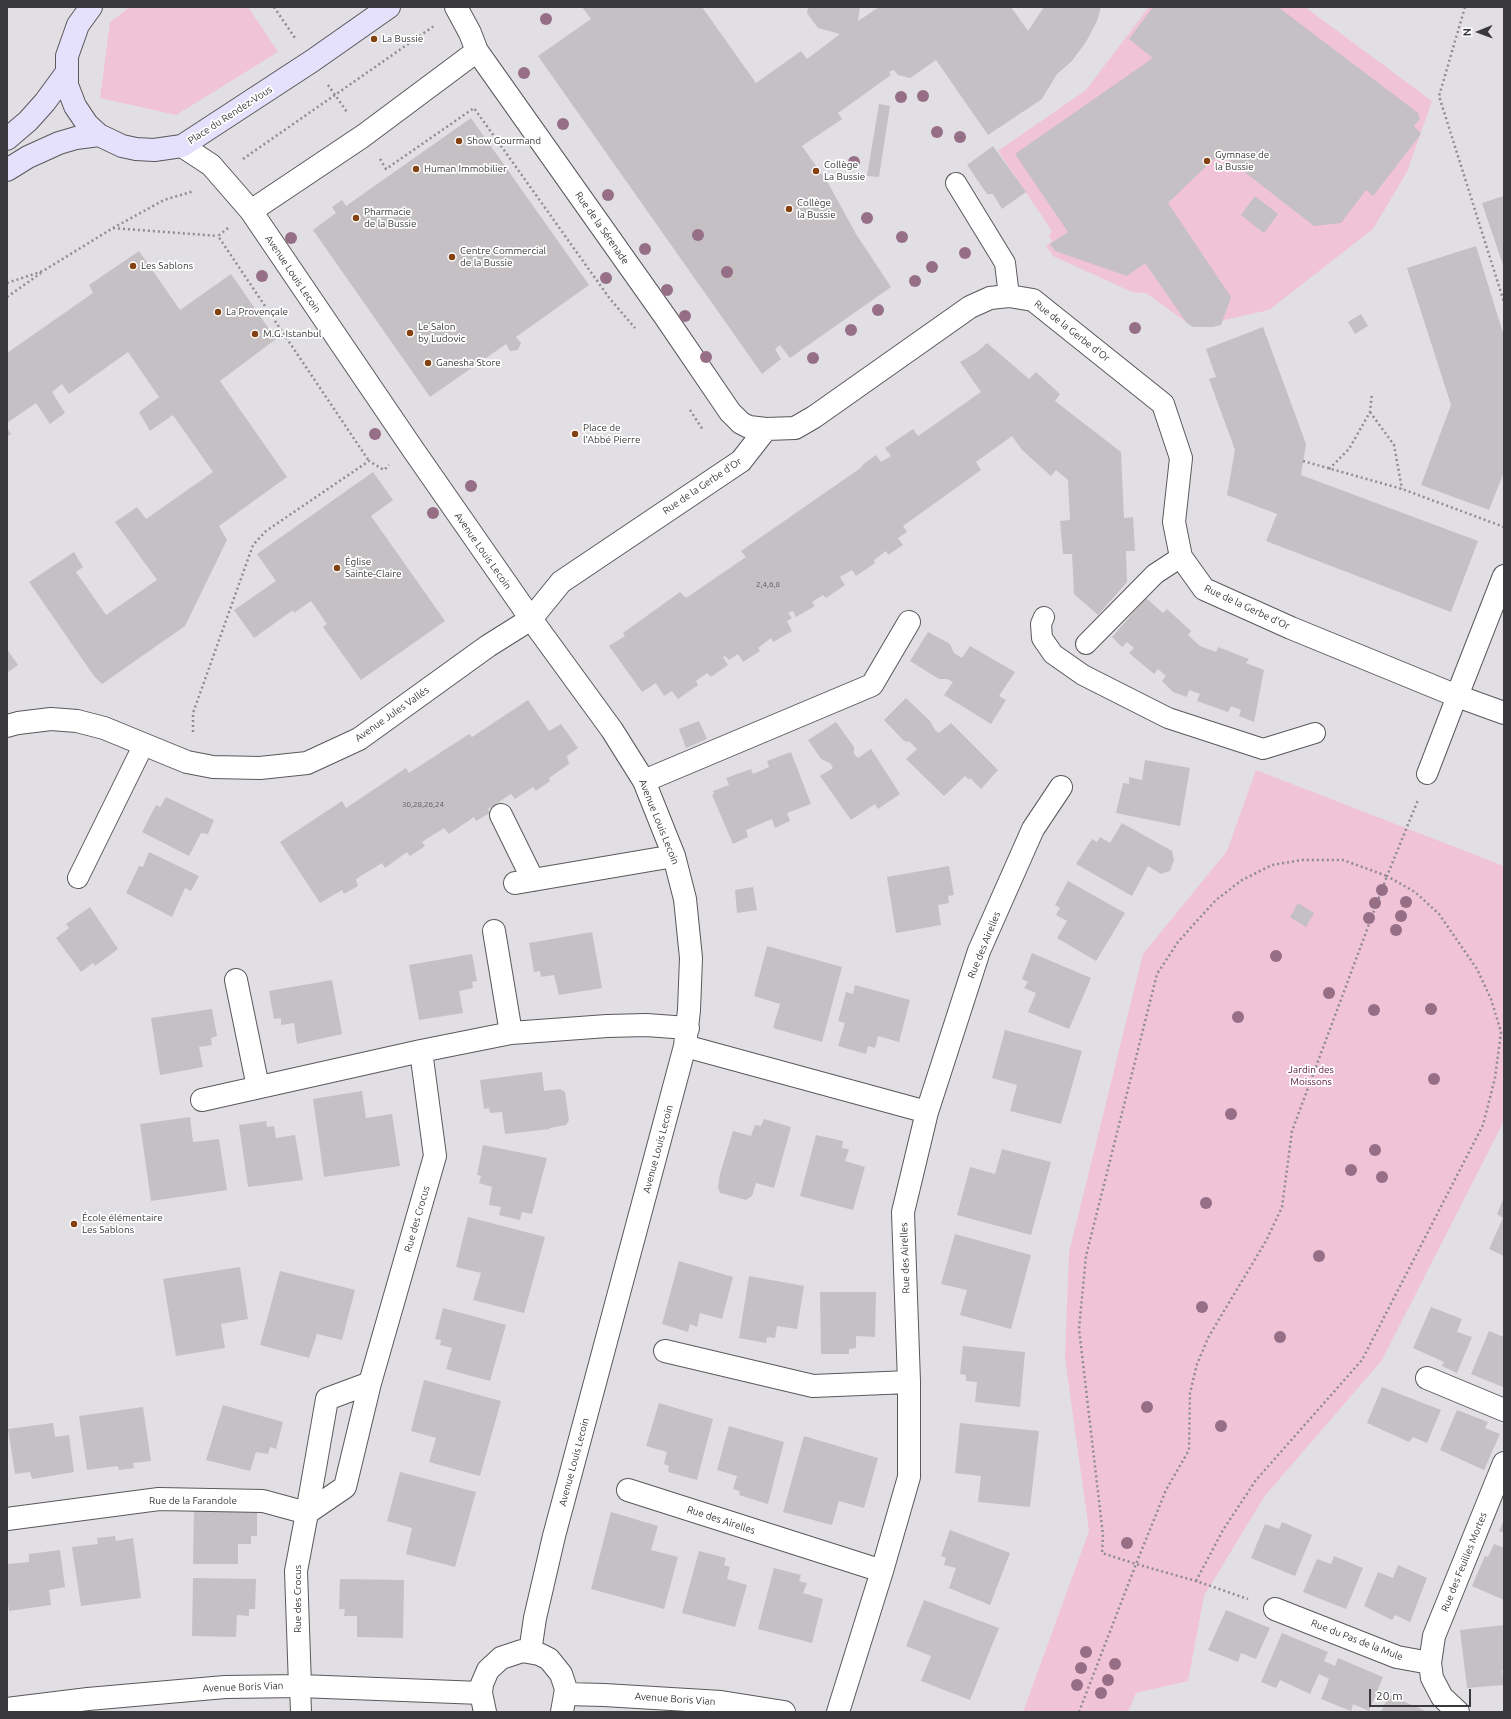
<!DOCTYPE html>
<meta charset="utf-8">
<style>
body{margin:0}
#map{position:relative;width:1511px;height:1719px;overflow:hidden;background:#e2dfe4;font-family:Ubuntu,sans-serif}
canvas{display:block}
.frame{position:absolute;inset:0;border:8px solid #39383a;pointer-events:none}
.north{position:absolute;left:1459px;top:12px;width:40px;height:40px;-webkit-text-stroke:3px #fff;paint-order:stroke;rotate:269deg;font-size:11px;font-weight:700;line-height:16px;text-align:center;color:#39383a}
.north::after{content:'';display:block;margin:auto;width:14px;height:18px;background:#39383a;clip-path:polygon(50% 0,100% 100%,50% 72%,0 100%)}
.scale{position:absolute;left:1369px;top:1689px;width:102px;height:18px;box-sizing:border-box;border:2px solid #39383a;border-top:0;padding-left:5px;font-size:12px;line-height:14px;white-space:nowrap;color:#39383a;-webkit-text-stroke:3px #fff;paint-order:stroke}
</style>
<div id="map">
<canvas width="1511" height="1719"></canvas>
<div class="frame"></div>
<div class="north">N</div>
<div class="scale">20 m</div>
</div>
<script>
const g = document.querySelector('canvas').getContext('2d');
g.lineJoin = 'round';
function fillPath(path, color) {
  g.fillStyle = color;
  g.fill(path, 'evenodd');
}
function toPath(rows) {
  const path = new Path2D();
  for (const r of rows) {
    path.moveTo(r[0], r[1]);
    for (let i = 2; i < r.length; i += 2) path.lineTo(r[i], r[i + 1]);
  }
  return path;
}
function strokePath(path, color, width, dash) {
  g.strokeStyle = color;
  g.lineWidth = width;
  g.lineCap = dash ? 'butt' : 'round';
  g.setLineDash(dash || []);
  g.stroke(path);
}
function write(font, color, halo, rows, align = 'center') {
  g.font = font + ' Ubuntu,sans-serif';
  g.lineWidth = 3.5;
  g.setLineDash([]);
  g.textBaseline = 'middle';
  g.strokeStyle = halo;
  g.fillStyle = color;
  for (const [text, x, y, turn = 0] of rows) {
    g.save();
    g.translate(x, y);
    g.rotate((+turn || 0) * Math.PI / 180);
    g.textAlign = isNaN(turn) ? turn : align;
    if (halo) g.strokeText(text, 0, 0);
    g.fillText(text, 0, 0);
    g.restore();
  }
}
const green = toPath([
 [130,7,248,7,278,52,176,115,100,98,110,22],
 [1149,7,1305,7,1432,101,1407,172,1373,229,1269,310,1193,327,1146,293,1132,292,1053,256,1046,246,1052,241,1049,235,1052,231,998,151,1086,90],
 [1256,770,1504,866,1504,1121,1382,1360,1264,1497,1204,1596,1188,1681,1136,1693,1128,1712,1023,1712,1089,1531,1065,1358,1069,1252,1143,954,1227,851]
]);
const building = toPath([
 [582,7,702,7,756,83,801,51,807,59,840,34,818,28,807,13,808,7,860,7,858,21,879,7,1011,7,1028,31,1044,7,1101,7,1097,21,1086,42,1071,62,1057,74,1042,99,988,135,936,60,910,78,898,75,894,70,889,72,891,75,838,113,842,119,802,146,828,183,856,234,891,287,790,358,780,345,775,349,781,359,762,374,538,56,591,19],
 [1153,7,1278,7,1418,113,1420,119,1414,126,1421,134,1373,196,1366,190,1341,223,1314,226,1220,153,1168,203,1231,297,1221,325,1213,327,1193,327,1187,323,1145,263,1127,276,1055,251,1050,244,1068,232,1015,154,1153,58,1129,39],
 [879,104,890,106,879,177,867,176],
 [471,118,589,285,516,337,521,343,518,350,510,351,506,344,430,397,313,230,336,213,332,207,342,200,346,206],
 [993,146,1026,192,1002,209,993,194,987,194,967,165],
 [1255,196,1278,214,1264,233,1241,215],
 [1504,196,1504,268,1482,203],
 [1476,246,1504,336,1504,472,1489,510,1421,485,1451,405,1407,268],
 [139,251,180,310,231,274,276,339,220,381,287,477,219,526,227,540,185,626,102,684,94,676,29,582,74,552,83,567,76,572,106,615,157,580,115,522,137,507,146,519,213,472,173,415,150,431,139,412,159,397,128,352,69,394,62,384,52,392,65,413,50,424,36,403,7,423,7,353,93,293,89,285],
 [1361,314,1368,326,1355,334,1348,322],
 [1263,327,1306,444,1301,475,1478,541,1451,612,1266,541,1277,514,1227,495,1235,450,1209,379,1216,377,1206,349],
 [987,343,1029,379,1036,372,1060,394,1055,401,1121,452,1124,518,1133,517,1135,551,1126,551,1127,582,1098,615,1074,594,1072,554,1063,554,1060,521,1070,520,1068,480,1056,470,1051,476,1022,450,1012,436,976,462,981,470,903,526,907,532,898,538,903,545,888,555,886,551,874,560,875,563,856,576,852,570,840,577,845,585,826,598,823,595,812,602,815,606,796,617,793,611,788,613,792,618,787,621,792,631,773,642,771,638,758,648,760,651,743,662,738,654,729,660,725,656,723,657,728,665,711,677,707,673,696,681,698,685,678,699,672,691,664,696,656,683,642,692,609,646,625,636,623,633,680,592,686,598,746,557,741,551,862,467,861,466,876,455,881,462,891,456,885,448,913,429,918,436,981,392,960,362,977,352],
 [7,428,11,434,7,437],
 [373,472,393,500,371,516,445,621,361,680,323,627,327,624,311,601,294,613,293,610,254,638,234,610,276,581,257,554],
 [1146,598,1163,613,1167,609,1191,631,1188,635,1200,646,1216,652,1218,647,1249,659,1246,663,1264,670,1254,722,1239,716,1241,710,1231,706,1228,712,1197,701,1200,694,1189,690,1187,697,1173,692,1162,681,1166,676,1158,669,1154,674,1129,653,1134,648,1127,642,1122,647,1112,637],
 [928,632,950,644,954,653,962,658,970,646,1015,672,999,696,1006,700,991,724,944,695,953,682,947,679,939,679,910,661],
 [7,649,18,665,7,673],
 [906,698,930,721,935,730,939,733,951,723,998,770,981,789,970,778,969,780,965,776,944,796,906,759,917,749,910,742,904,741,884,720],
 [528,700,549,731,561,724,578,748,567,756,569,764,549,778,550,781,536,791,533,787,515,799,511,794,488,809,490,813,476,821,474,817,449,834,444,828,422,842,425,846,410,856,407,852,385,868,382,863,356,879,358,886,344,894,342,890,320,903,280,842,342,801,346,808,406,768,409,773,469,734,472,737],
 [699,721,707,739,686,748,679,729],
 [836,722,854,747,854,754,858,758,871,749,900,794,878,809,875,804,851,820,820,776,833,768,830,763,821,759,808,740],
 [791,752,811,804,787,813,790,821,775,828,772,819,746,830,748,837,733,844,712,795,714,794,713,791,729,785,726,778,751,769,753,774,769,767,767,761],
 [1145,760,1190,768,1180,826,1116,813,1123,783,1129,784,1129,777,1142,780],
 [166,797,214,820,208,834,201,833,189,856,142,832,156,805,160,807],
 [1122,823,1172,851,1174,860,1170,871,1161,874,1148,866,1132,896,1076,864,1092,839,1097,842,1100,837,1110,843],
 [149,852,199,876,191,891,185,888,172,917,126,893,139,866,143,867],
 [949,866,954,895,948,896,949,903,938,905,941,925,896,933,887,877],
 [1068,881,1125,913,1096,961,1057,938,1067,921,1056,915,1060,908,1055,905],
 [753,887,757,910,737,913,735,890],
 [1298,903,1314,913,1306,927,1290,917],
 [90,907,118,949,95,966,93,963,81,972,56,938,69,928,66,924],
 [592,932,602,988,559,995,554,975,541,977,540,971,534,972,529,943],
 [767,946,842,967,822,1042,773,1028,780,1004,754,996],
 [1032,953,1091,978,1069,1029,1028,1012,1036,993,1024,988,1028,982,1022,979],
 [472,954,477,981,472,982,473,988,459,991,463,1013,419,1020,409,965],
 [332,980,342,1034,297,1044,294,1023,281,1025,281,1018,274,1019,269,991],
 [855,985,910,1000,899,1042,878,1036,875,1048,868,1046,866,1054,838,1046,845,1023,838,1021,846,992,853,994],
 [212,1009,217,1036,211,1038,212,1045,199,1047,203,1067,160,1075,151,1018],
 [1005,1030,1082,1051,1061,1124,1010,1111,1017,1085,992,1078],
 [542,1072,544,1091,560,1089,565,1092,569,1120,566,1125,550,1128,550,1129,505,1134,502,1112,490,1113,489,1108,484,1109,480,1080],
 [362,1091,366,1118,392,1114,400,1166,324,1177,313,1099],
 [190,1117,193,1142,219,1139,227,1190,151,1201,140,1124],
 [764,1119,791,1127,774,1188,756,1183,752,1196,746,1200,720,1193,718,1187,720,1174,733,1131,751,1136,755,1125,761,1126],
 [266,1121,267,1127,274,1126,276,1138,295,1135,303,1180,248,1187,239,1125],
 [816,1135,843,1141,842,1148,849,1149,845,1161,865,1167,853,1210,800,1196],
 [483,1145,547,1158,532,1214,522,1212,520,1220,499,1215,501,1207,489,1205,492,1187,479,1183,481,1176,477,1175],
 [1002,1149,1051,1162,1031,1235,957,1215,970,1167,995,1174],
 [1504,1197,1504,1256,1489,1249,1503,1218,1497,1214],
 [468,1217,545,1237,524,1313,473,1300,481,1273,456,1267],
 [955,1234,1031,1255,1011,1329,960,1315,967,1290,941,1284],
 [679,1261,733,1277,722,1319,700,1313,697,1327,690,1324,688,1332,662,1324],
 [240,1267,248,1319,221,1324,225,1348,176,1356,163,1279],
 [280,1271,355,1290,342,1340,317,1334,309,1358,260,1345],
 [749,1276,804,1286,797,1329,777,1326,775,1338,767,1337,766,1343,739,1338],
 [820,1292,876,1292,875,1337,856,1336,856,1348,849,1349,849,1354,821,1354],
 [1431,1307,1462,1319,1457,1332,1472,1337,1457,1373,1442,1366,1444,1362,1413,1348],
 [443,1308,506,1325,490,1381,446,1369,452,1348,440,1345,441,1340,435,1339],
 [1489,1331,1504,1337,1503,1387,1471,1374],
 [963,1346,1025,1352,1020,1407,975,1402,977,1382,966,1381,966,1375,960,1374],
 [424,1380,501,1401,480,1476,429,1462,436,1438,411,1431],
 [1382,1387,1441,1410,1427,1443,1413,1437,1409,1442,1367,1423],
 [659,1403,713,1419,697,1480,668,1472,669,1466,664,1464,667,1452,646,1446],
 [223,1405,283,1422,276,1449,270,1447,268,1454,256,1452,250,1471,206,1460],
 [143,1407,151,1461,133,1463,134,1468,119,1470,118,1466,87,1470,79,1416],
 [1457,1410,1488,1422,1485,1428,1500,1434,1484,1470,1440,1450],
 [53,1423,55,1437,69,1435,74,1472,32,1479,30,1472,15,1474,8,1429],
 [960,1423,1039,1431,1030,1507,978,1502,981,1476,955,1473],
 [729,1426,784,1442,768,1504,739,1495,740,1491,733,1489,737,1476,717,1470],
 [804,1436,878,1458,864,1508,839,1501,832,1525,783,1512],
 [400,1472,476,1492,455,1567,406,1554,412,1528,387,1521],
 [194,1506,257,1508,257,1536,251,1536,251,1544,238,1544,238,1564,193,1564],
 [611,1512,658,1526,651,1550,678,1557,664,1609,591,1589],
 [1504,1520,1504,1533,1499,1531],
 [1282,1522,1312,1535,1295,1576,1251,1558,1265,1524,1279,1529],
 [950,1530,1010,1553,990,1605,949,1588,956,1568,944,1565,946,1558,941,1556],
 [115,1536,116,1541,133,1538,141,1598,81,1606,72,1547,98,1544,97,1538],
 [1494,1544,1504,1548,1504,1600,1472,1586,1485,1556,1488,1557],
 [60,1550,65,1587,49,1590,51,1605,9,1611,7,1597,7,1564,29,1562,29,1554],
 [699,1551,726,1558,724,1565,730,1567,727,1579,747,1585,735,1627,682,1613],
 [1334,1556,1363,1568,1346,1609,1303,1592,1317,1559,1331,1564],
 [1398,1565,1427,1578,1410,1622,1395,1615,1392,1620,1364,1606,1378,1572,1393,1578],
 [774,1568,801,1575,799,1581,807,1583,803,1593,823,1599,812,1643,758,1629],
 [193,1578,256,1579,255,1609,249,1609,249,1616,237,1615,236,1637,192,1636],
 [340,1579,404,1580,403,1638,357,1637,357,1616,344,1616,345,1609,339,1609],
 [924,1600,999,1628,970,1700,921,1681,931,1656,906,1646],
 [1226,1610,1270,1628,1256,1659,1241,1653,1238,1662,1208,1650],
 [1504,1625,1504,1670,1502,1670,1504,1685,1467,1688,1460,1630],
 [1282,1633,1328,1652,1324,1661,1335,1666,1338,1658,1383,1677,1369,1711,1353,1704,1351,1711,1321,1699,1329,1679,1319,1674,1310,1694,1280,1680,1276,1688,1261,1682],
 [1389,1695,1428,1712,1381,1712]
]);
const path = toPath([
 [274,7,295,38],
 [1465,7,1439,96,1504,302],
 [328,85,347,112],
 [243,159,434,26],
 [380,159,386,169,474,108,610,299,635,328],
 [113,228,218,236],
 [228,228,218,236,369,461],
 [7,283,43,271,113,228,164,200,194,191],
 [7,297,41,273],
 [690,410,703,430],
 [1370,412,1394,445,1402,489],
 [1303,461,1402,489,1504,527],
 [1329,469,1349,449,1370,412,1372,393],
 [193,732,193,713,253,545,266,531,369,461,384,470,389,465],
 [1196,1581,1223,1530,1256,1480,1362,1360,1483,1125,1495,1078,1501,1032,1491,999,1477,969,1439,914,1415,892,1387,876,1418,800],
 [1079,1712,1136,1564,1166,1490,1189,1450,1190,1393,1197,1364,1209,1336,1266,1241,1282,1207,1292,1131,1387,876,1343,860,1302,860,1272,865,1242,880,1216,900,1195,923,1178,942,1157,974,1086,1256,1079,1329,1103,1535,1102,1553,1136,1564,1196,1581,1248,1599]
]);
const lane = toPath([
 [956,183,1005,263,1009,296],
 [1044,617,1041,624,1042,638,1053,654,1083,675,1168,718,1263,749,1315,733],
 [1086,644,1155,574,1181,557],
 [1427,774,1457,696],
 [78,878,144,744],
 [300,1686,301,1712]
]);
const street = toPath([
 [456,7,470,33,477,51,666,318,730,412,741,423,749,427,766,429,795,428,814,417,970,307,990,298,1009,296,1033,300,1163,404,1181,458,1174,522,1181,557,1204,589,1291,628,1457,696,1504,713],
 [182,146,211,165,251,211,412,448,531,619,612,730,644,781,674,856,685,899,691,958,689,1010,685,1046,554,1536,535,1618,530,1652],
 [251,211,363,136,477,51],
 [1457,696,1504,576],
 [7,726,18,723,51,719,77,721,104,728,187,762,213,767,260,768,307,763,359,739,488,646,531,619,561,582,741,461,766,429],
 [644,781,872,685,909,622],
 [501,815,533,880],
 [515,883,674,856],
 [494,931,511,1033],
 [236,980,258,1087],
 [685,1046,927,1112,979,951,1033,829,1061,787],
 [421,1051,511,1033,607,1026,646,1025,688,1028],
 [202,1100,421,1051,435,1156,370,1383,345,1487,307,1513,327,1399,370,1383],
 [665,1351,813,1386,909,1382],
 [1427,1378,1504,1410],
 [628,1490,882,1571],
 [7,1519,159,1499,263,1501,307,1513,296,1571,300,1686],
 [1275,1609,1397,1657,1430,1663,1432,1678,1442,1697,1458,1712],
 [1430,1663,1434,1636,1504,1463],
 [566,1694,604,1695,721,1702,784,1712],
 [7,1709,88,1699,225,1687,300,1686,481,1693],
 [485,1712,481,1693,482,1684,488,1670,501,1658,522,1651,539,1654,549,1659,561,1674,566,1689,562,1712],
 [838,1712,882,1571,909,1477,909,1382,903,1212,927,1112]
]);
const secondary = toPath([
 [91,7,78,25,67,56,67,85,75,106,87,124,99,135,122,146,136,149,154,150,182,146,312,61,389,7],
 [7,139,28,121,45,102,67,72],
 [7,170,28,157,59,143,76,138,99,135]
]);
const trees = [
 [546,19],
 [524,73],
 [923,96],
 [901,97],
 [563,124],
 [937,132],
 [960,137],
 [854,162],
 [608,195],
 [867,218],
 [698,235],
 [902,237],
 [291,238],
 [645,249],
 [965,253],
 [932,267],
 [727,272],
 [262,276],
 [606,278],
 [915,281],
 [667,290],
 [878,310],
 [685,316],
 [1135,328],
 [851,330],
 [706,357],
 [813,358],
 [375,434],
 [471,486],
 [433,513],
 [1382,890],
 [1406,902],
 [1375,903],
 [1401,916],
 [1369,918],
 [1396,930],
 [1276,956],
 [1329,993],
 [1431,1009],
 [1374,1010],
 [1238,1017],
 [1434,1079],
 [1231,1114],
 [1375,1150],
 [1351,1170],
 [1382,1177],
 [1206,1203],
 [1319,1256],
 [1202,1307],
 [1280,1337],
 [1147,1407],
 [1221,1426],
 [1127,1543],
 [1086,1652],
 [1115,1664],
 [1081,1668],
 [1108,1680],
 [1077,1685],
 [1101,1693]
];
const markers = [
 [374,39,4,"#844111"],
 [459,141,4,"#844111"],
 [1207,161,4,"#844111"],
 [416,169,4,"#844111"],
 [816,171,4,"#844111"],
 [789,209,4,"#844111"],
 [356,218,4,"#844111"],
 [452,257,4,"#844111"],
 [133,266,4,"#844111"],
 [218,312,4,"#844111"],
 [410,333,4,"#844111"],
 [255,334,4,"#844111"],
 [428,363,4,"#844111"],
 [575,434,4,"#844111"],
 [337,568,4,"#844111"],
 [74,1224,4,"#844111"]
];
const numberNames = [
 ["2,4,6,8",768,584],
 ["30,28,26,24",423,804]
];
const poiNames = [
 ["La Bussie",382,39],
 ["Show Gourmand",467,141],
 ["Gymnase de",1215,155],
 ["la Bussie",1215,167],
 ["Collège",824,165],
 ["La Bussie",824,177],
 ["Human Immobilier",424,169],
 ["Collège",797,203],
 ["la Bussie",797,215],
 ["Pharmacie",364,212],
 ["de la Bussie",364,224],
 ["Centre Commercial",460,251],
 ["de la Bussie",460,263],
 ["Les Sablons",141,266],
 ["La Provençale",226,312],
 ["Le Salon",418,327],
 ["by Ludovic",418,339],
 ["M.G. Istanbul",263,334],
 ["Ganesha Store",436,363],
 ["Place de",583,428],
 ["l'Abbé Pierre",583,440],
 ["Église",345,562],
 ["Sainte-Claire",345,574],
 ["École élémentaire",82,1218],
 ["Les Sablons",82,1230]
];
const streetNames = [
 ["Place du Rendez-Vous",230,115,-33],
 ["Rue de la Sérenade",602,228,55],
 ["Avenue Louis Lecoin",293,274,56],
 ["Rue de la Gerbe d'Or",1072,331,38],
 ["Rue de la Gerbe d'Or",702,486,-34],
 ["Avenue Louis Lecoin",483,551,55],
 ["Rue de la Gerbe d'Or",1247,607,25],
 ["Avenue Jules Vallés",392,714,-35],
 ["Avenue Louis Lecoin",659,822,68],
 ["Rue des Airelles",984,945,-68],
 ["Avenue Louis Lecoin",658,1149,-75],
 ["Rue des Crocus",417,1219,-74],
 ["Rue des Airelles",905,1258,-92],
 ["Avenue Louis Lecoin",574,1462,-75],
 ["Rue de la Farandole",193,1501],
 ["Rue des Airelles",721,1520,18],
 ["Rue des Feuilles Mortes",1464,1562,-68],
 ["Rue des Crocus",298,1599,-90],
 ["Rue du Pas de la Mule",1357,1640,21],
 ["Avenue Boris Vian",243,1687,-2],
 ["Avenue Boris Vian",675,1699,4]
];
const parkNames = [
 ["Jardin des",1311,1070],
 ["Moissons",1311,1082]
];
fillPath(green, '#f0c3d6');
fillPath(building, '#c4c0c4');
strokePath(lane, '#5a585b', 22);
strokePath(street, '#5a585b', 24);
strokePath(secondary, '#5a585b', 24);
strokePath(path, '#8e8c8f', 2.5, [2, 3]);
strokePath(lane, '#fff', 20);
strokePath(street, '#fff', 22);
strokePath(secondary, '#e5e0fb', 22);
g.fillStyle = '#966f86';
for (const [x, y] of trees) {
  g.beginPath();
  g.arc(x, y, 6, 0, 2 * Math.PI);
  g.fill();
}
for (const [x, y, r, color] of markers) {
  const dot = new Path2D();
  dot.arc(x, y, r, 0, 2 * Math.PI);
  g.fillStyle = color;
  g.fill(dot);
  strokePath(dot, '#fff', 1.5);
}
write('8px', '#5c5a5c', null, numberNames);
write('10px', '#39383a', '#fff', poiNames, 'left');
write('10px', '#39383a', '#fff', streetNames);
write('10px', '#58133a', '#fff', parkNames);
</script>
